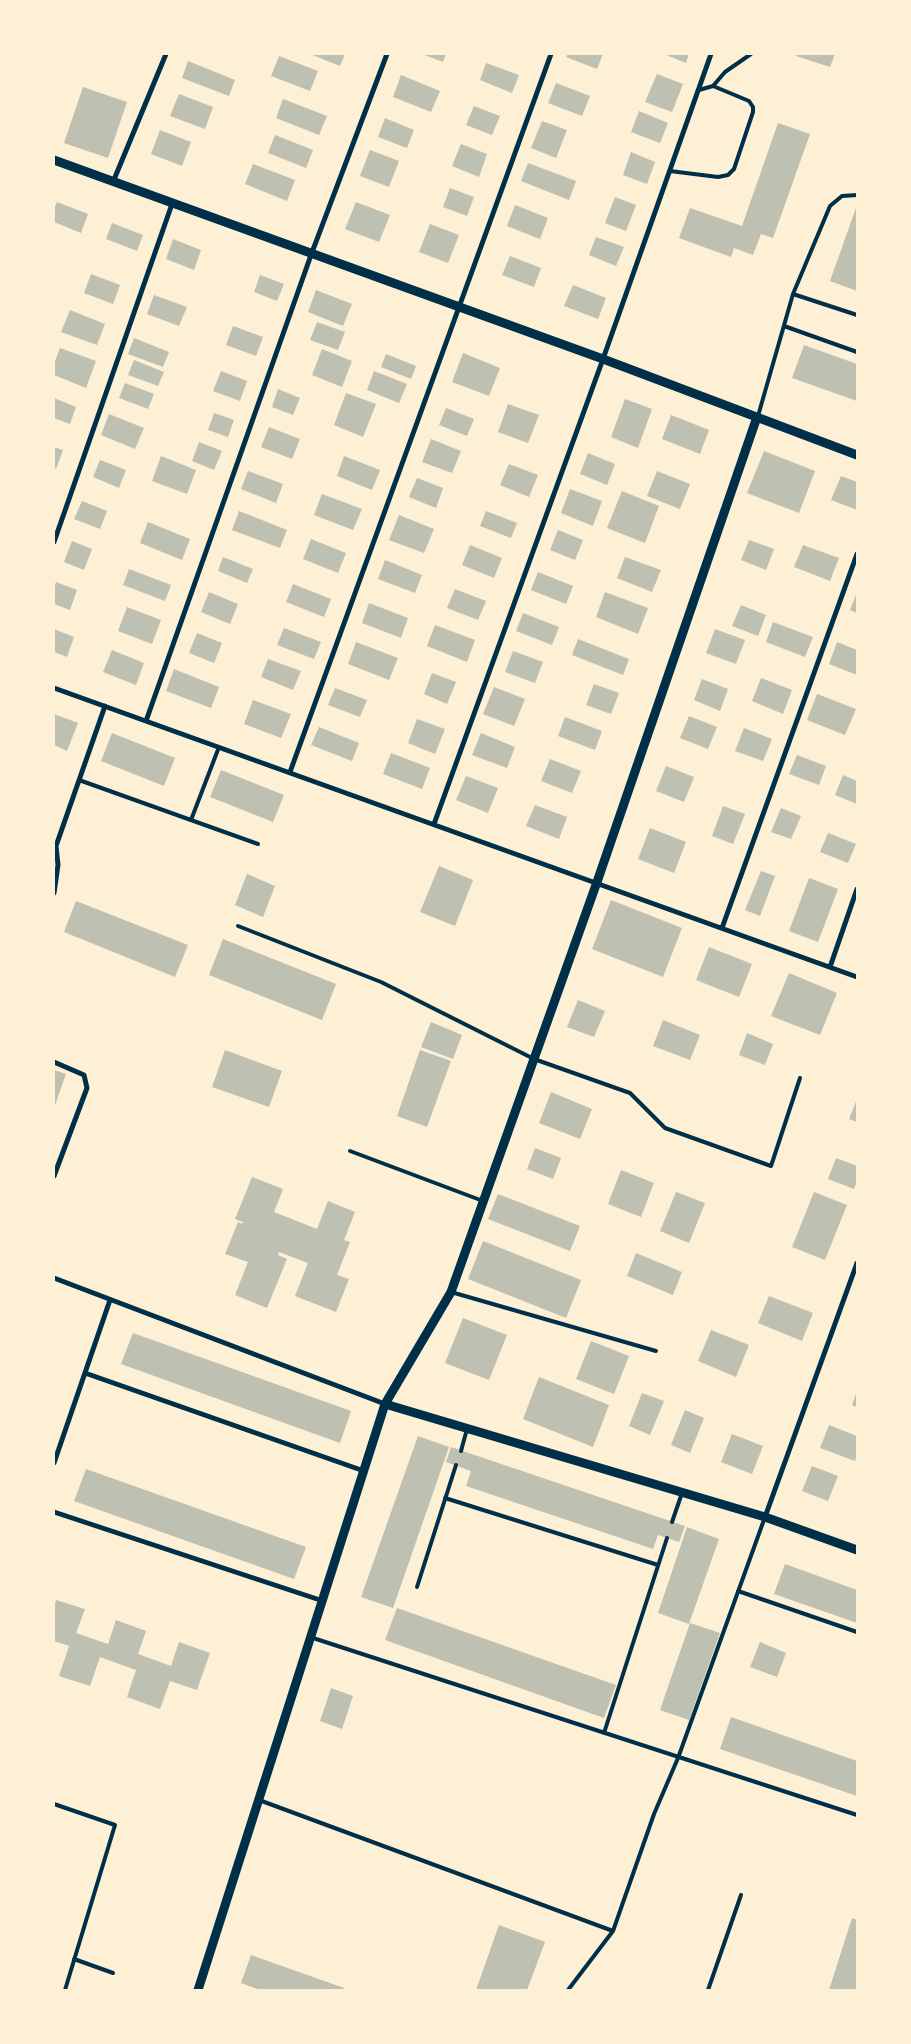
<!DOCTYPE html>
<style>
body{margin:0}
#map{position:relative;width:911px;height:2044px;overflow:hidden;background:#fdf0d5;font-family:"Fira Sans Condensed",sans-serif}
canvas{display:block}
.frame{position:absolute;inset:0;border:55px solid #fdf0d5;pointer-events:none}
</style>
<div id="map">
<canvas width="911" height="2044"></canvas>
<div class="frame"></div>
</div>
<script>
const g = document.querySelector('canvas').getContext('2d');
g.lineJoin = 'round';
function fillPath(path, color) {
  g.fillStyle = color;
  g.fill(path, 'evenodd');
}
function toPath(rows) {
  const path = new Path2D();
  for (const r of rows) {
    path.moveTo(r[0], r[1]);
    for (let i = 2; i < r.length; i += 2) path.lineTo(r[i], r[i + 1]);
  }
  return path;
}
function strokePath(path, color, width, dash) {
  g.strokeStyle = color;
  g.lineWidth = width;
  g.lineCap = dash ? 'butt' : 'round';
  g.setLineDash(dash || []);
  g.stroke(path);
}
const building = toPath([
 [310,54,345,54,340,66],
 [422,54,446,54,443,62],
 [568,54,603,54,597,69,566,57],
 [667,54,689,54,686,63,666,55],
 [797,54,835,54,830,67,796,56],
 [279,56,318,71,310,91,271,76],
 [188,61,235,80,229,96,182,78],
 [486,63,519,75,512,93,480,80],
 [657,74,683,84,672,112,645,102],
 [401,75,440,91,431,112,393,97],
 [556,83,590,96,582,116,548,103],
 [83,87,127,102,108,158,64,143],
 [179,94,213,107,205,129,170,116],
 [283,99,327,116,319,135,276,118],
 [474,106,500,116,492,135,466,125],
 [639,111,668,123,660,143,631,132],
 [385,118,414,130,407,148,378,137],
 [542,121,567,130,556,158,531,148],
 [778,123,810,134,773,238,761,234,753,255,734,248,731,257,679,238,690,208,742,226],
 [160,130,191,142,182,166,151,154],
 [275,135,313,150,306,168,268,153],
 [461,144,487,154,479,177,452,166],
 [370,150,399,161,389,187,360,176],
 [631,152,655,162,647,184,623,175],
 [528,163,576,181,569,200,521,181],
 [253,164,295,180,287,201,245,184],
 [450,188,474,197,467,216,443,207],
 [615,197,636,205,626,231,605,223],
 [57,202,88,214,81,233,54,222,54,209],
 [356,202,390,215,379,242,345,229],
 [515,205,548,218,540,239,507,226],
 [857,205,857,291,830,281],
 [112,223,143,235,137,251,106,239],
 [430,224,459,235,448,263,419,252],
 [596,237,624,247,616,266,589,255],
 [173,239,201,250,194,270,166,259],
 [510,256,541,268,534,287,502,275],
 [91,274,120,285,113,304,84,293],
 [260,275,284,284,277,301,254,292],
 [573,285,606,298,598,319,564,306],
 [316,290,352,304,343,326,308,312],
 [154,295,187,307,179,326,147,314],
 [70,310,105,324,97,345,61,332],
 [317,322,345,332,338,350,310,340],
 [233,326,263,337,256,356,226,345],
 [134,338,169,352,163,367,128,354],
 [804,345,857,364,857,401,792,378],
 [60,348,96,361,86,388,54,375,54,364],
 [322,349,352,361,342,387,312,375],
 [463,353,500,368,489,396,452,382],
 [386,354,416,366,411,379,381,367],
 [134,360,164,372,158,386,128,375],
 [221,371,247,381,240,401,213,391],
 [374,371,407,384,399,403,367,390],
 [125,383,154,394,148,409,119,398],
 [278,389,300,398,293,415,272,407],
 [346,393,376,404,363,437,334,425],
 [54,398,76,407,70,424,54,418],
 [625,399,652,409,638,448,611,437],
 [508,404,539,415,528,443,498,432],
 [446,408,474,419,467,436,439,425],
 [214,413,234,420,228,437,208,430],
 [109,414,144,428,135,449,101,435],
 [671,415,709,430,700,454,662,439],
 [269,427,300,439,292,459,261,447],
 [431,439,461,451,452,473,422,462],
 [199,442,222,451,214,470,192,461],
 [54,447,63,450,56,469,54,468],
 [764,451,815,471,799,513,747,493],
 [588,453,615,464,607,485,580,474],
 [161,456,196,470,187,494,152,481],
 [344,456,380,470,372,490,337,476],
 [100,460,126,470,119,488,93,477],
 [509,464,538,475,529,497,500,485],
 [248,471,283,484,276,503,241,489],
 [657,471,690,484,680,509,647,496],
 [841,476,857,482,857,510,831,500],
 [417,478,443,488,436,508,409,497],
 [570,489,602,501,593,526,561,513],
 [622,491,659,506,645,543,607,528],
 [322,494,362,509,353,530,314,515],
 [82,501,107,511,100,529,74,519],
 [239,511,287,530,280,548,232,530],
 [486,511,517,523,511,538,480,526],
 [399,515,434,529,424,553,389,540],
 [148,522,190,539,182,560,140,543],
 [558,530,583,540,575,560,550,550],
 [311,539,346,553,338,573,303,559],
 [749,540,774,549,766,570,741,560],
 [72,541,92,549,84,570,64,562],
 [470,545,502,558,494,578,462,565],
 [803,545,839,558,830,581,794,567],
 [223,557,253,569,247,583,218,571],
 [625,557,661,570,652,592,617,578],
 [385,560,422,575,415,593,378,579],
 [129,569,171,585,165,601,123,585],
 [538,572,573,586,566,604,531,590],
 [56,582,77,590,70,610,54,604,54,588],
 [293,584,331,599,324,617,286,602],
 [455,589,486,601,478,620,447,608],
 [209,592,238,604,230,624,201,612],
 [605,592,648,608,638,634,596,617],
 [857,592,857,613,850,610],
 [369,603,408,618,401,638,362,623],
 [741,605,766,615,758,636,732,626],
 [127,607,161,620,152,644,118,631],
 [523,613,559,627,552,645,516,631],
 [773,622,813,637,805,657,766,642],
 [435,625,475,640,467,662,427,646],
 [284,628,321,642,314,659,277,645],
 [54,629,74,637,67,657,54,652],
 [715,629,745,640,736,664,706,653],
 [197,633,222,643,214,663,189,653],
 [578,639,629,659,623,675,572,655],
 [356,642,398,658,389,680,348,664],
 [837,642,857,650,857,675,829,664],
 [112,650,144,663,136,685,103,672],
 [513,651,543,662,535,683,505,672],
 [268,659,301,671,293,690,261,677],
 [174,669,219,687,211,708,166,691],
 [432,673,456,682,447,704,424,694],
 [761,678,792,690,783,714,752,701],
 [702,679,728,689,720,711,694,700],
 [594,684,619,693,611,714,586,705],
 [494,687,525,699,514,726,483,714],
 [335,688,367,700,360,717,328,705],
 [817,694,856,709,845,735,807,720],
 [253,700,291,714,281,738,244,724],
 [54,714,78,723,67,751,54,745],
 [689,716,717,727,708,749,680,738],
 [565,717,602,731,595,750,558,736],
 [417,719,445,729,435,754,408,743],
 [319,727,359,743,352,761,311,745],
 [744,728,772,739,763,761,735,751],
 [112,733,175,758,164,786,101,761],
 [481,733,515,747,507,768,472,755],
 [391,753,430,768,422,789,383,774],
 [797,755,826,766,819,785,789,774],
 [550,759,581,771,572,793,541,781],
 [666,766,694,777,684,802,656,791],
 [221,770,284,795,273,822,210,797],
 [843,775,857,781,857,804,835,795],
 [466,776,498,788,488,813,456,800],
 [535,805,567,817,559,839,526,826],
 [723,806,745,814,733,844,712,836],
 [781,808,801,816,791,839,771,832],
 [650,828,686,842,674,873,638,859],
 [828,833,856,844,848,863,820,852],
 [439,866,473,880,455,926,420,912],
 [761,871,775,876,760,916,745,910],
 [247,874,275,886,263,917,235,905],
 [809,878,838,889,818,942,789,931],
 [611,900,682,928,663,977,592,949],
 [76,901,188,945,175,977,64,932],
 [223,939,336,984,322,1020,209,975],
 [709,947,752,964,739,997,696,980],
 [789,973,837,993,820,1035,771,1016],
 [578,1000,605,1011,594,1037,567,1027],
 [663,1020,700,1035,690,1060,653,1046],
 [431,1022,462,1035,453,1059,421,1047],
 [747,1033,773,1044,765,1065,739,1055],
 [225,1050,282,1071,269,1107,212,1087],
 [420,1050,451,1061,427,1127,397,1116],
 [54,1070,66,1074,54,1108],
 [551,1092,592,1109,580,1139,539,1123],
 [857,1099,857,1122,849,1119],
 [535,1148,561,1158,553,1179,527,1169],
 [836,1158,857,1166,857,1181,854,1189,828,1179],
 [621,1170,654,1183,641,1217,608,1204],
 [252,1177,283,1189,274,1212,317,1229,328,1201,355,1212,344,1240,350,1242,337,1275,349,1279,336,1312,295,1296,308,1263,279,1252,278,1255,287,1259,267,1308,235,1295,248,1262,225,1254,238,1222,242,1224,243,1222,235,1219],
 [676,1192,705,1203,689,1243,660,1231],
 [814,1192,847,1205,825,1260,792,1247],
 [498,1194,580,1226,570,1251,488,1219],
 [483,1241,581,1280,566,1318,468,1279],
 [636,1253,682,1272,673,1295,627,1276],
 [769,1296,813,1313,802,1341,758,1323],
 [463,1318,507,1335,489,1380,445,1363],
 [711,1330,749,1345,736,1377,698,1361],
 [133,1333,351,1411,340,1443,121,1364],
 [591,1341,629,1356,614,1394,576,1379],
 [539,1377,609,1405,593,1447,523,1419],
 [857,1391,857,1407,852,1405],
 [642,1393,664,1401,650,1435,629,1426],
 [685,1410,704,1418,690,1453,671,1445],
 [829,1425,857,1436,857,1455,855,1461,820,1448],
 [732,1434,763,1446,752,1474,721,1462],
 [418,1436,449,1447,393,1608,361,1597],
 [451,1447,685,1526,679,1542,658,1535,653,1549,466,1486,471,1471,446,1462],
 [812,1466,838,1476,828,1501,802,1491],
 [86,1469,306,1547,294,1579,74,1501],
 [687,1527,719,1539,689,1624,658,1613],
 [785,1564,857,1590,857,1623,774,1594],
 [56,1600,85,1609,76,1633,108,1644,116,1620,146,1631,138,1654,171,1666,179,1642,210,1653,197,1690,170,1681,160,1709,127,1697,136,1670,100,1657,90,1686,59,1676,69,1646,54,1641,54,1607],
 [397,1608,616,1685,604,1718,385,1640],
 [690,1623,720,1633,689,1720,660,1710],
 [760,1642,786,1653,777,1677,750,1667],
 [331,1688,353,1696,342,1729,320,1721],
 [731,1717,857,1761,857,1796,720,1749],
 [852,1918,857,1920,857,1990,829,1990],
 [499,1925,545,1942,527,1990,476,1990],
 [251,1955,344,1988,343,1990,260,1990,241,1983]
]);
const service = toPath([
 [713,86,725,72,751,54],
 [670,171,718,177,728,175,734,169,753,112,753,107,749,101,713,86,699,90],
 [793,294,857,315],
 [784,326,857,352],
 [758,416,793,294,830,206,842,196,857,195],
 [79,780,258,844],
 [191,820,219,747],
 [238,926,381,982,534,1059,630,1093,665,1128,771,1166,800,1078],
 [350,1151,483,1201],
 [451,1292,656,1351],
 [461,1451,467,1429],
 [445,1498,658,1565],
 [672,1522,682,1493],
 [417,1587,456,1465],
 [738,1591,857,1632],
 [310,1637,857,1815],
 [604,1733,667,1538],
 [259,1800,613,1931],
 [54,1804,115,1825,65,1990],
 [74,1959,113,1973],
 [568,1990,613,1931,654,1814,678,1758,765,1517],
 [708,1990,741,1895]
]);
const minor = toPath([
 [113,182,166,54],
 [54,542,172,204],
 [54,688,857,977],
 [146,721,311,255,387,54],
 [290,772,551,54],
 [434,824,603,359,711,54],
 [54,893,58,865,56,846,105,706],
 [722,928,857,554],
 [830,967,857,889],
 [54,1062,84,1075,87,1088,54,1176],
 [54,1278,385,1404],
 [85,1373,364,1471],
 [54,1463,110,1300],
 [54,1512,323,1601],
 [765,1517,857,1263]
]);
const tertiary = toPath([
 [54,160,603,359,857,455],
 [385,1404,765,1517,857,1550],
 [198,1990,385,1404,451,1292,597,882,757,417]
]);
fillPath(building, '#bec0b2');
strokePath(service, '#003049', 4);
strokePath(minor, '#003049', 5);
strokePath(tertiary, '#003049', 9);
</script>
